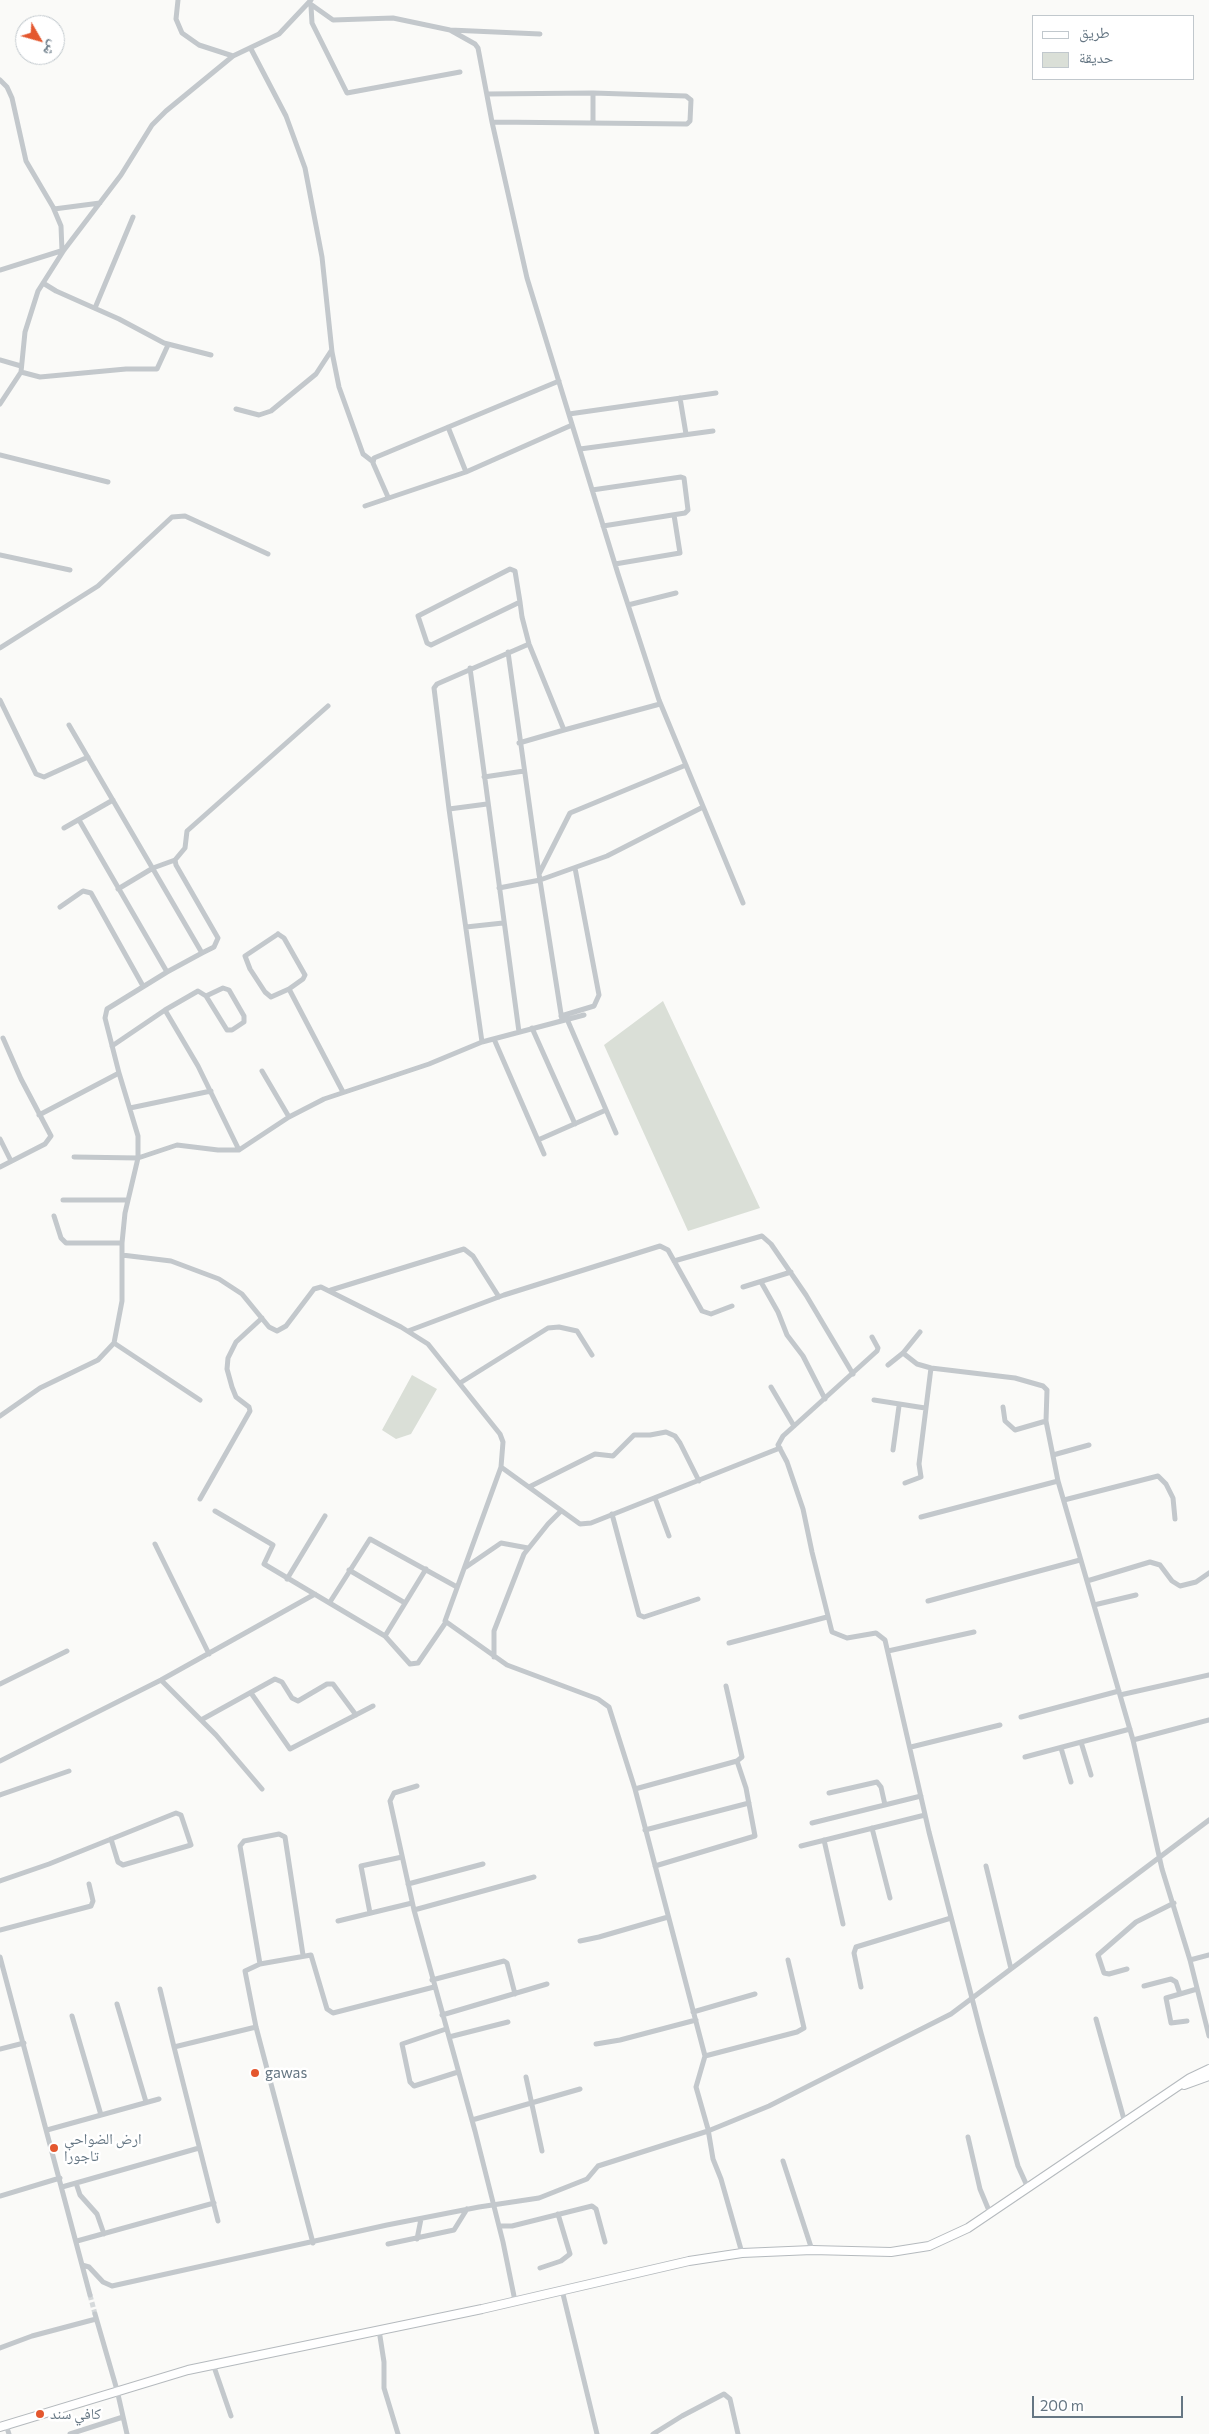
<!DOCTYPE html>
<meta charset="utf-8">
<style>
body{margin:0}
#map{position:relative;width:1209px;height:2434px;overflow:hidden;background:#fafaf8;font-family:Commissioner,"Noto Naskh Arabic",sans-serif}
canvas{display:block}
.legend{position:absolute;left:1032px;top:15px;width:162px;height:65px;box-sizing:border-box;background:#fff;border:1px solid #c1c8cd;margin:0;padding:6px 9px;list-style:none;font-size:15px;color:#657683}
.legend li{display:flex;align-items:center;gap:10px;height:25px}
.legend b{width:25px;border:1px solid #c1c8cd}
.north{position:absolute;left:15px;top:15px;width:50px;height:50px;box-sizing:border-box;background:#fff;border:1px solid #c1c8cd;border-radius:50%;rotate:128deg;font-size:14px;font-weight:700;line-height:20px;text-align:center;color:#657683}
.north::after{content:'';display:block;margin:auto;width:18px;height:22px;background:#e4572e;clip-path:polygon(50% 0,100% 100%,50% 72%,0 100%)}
.scale{position:absolute;left:1032px;top:2396px;width:151px;height:22px;box-sizing:border-box;border:2px solid #657683;border-top:0;padding-left:6px;font-size:15px;line-height:18px;white-space:nowrap;color:#657683;-webkit-text-stroke:4px #fff;paint-order:stroke}
</style>
<div id="map">
<canvas width="1209" height="2434"></canvas>
<ul class="legend">
<li><b style="height:6px;background:#fff"></b>طريق</li>
<li><b style="height:14px;background:#dadfd7"></b>حديقة</li>
</ul>
<div class="north">ش</div>
<div class="scale">200 m</div>
</div>
<script>
const g = document.querySelector('canvas').getContext('2d');
g.lineJoin = 'round';
function fillPath(path, color) {
  g.fillStyle = color;
  g.fill(path, 'evenodd');
}
function toPath(rows) {
  const path = new Path2D();
  for (const r of rows) {
    path.moveTo(r[0], r[1]);
    for (let i = 2; i < r.length; i += 2) path.lineTo(r[i], r[i + 1]);
  }
  return path;
}
function strokePath(path, color, width, dash) {
  g.strokeStyle = color;
  g.lineWidth = width;
  g.lineCap = dash ? 'butt' : 'round';
  g.setLineDash(dash || []);
  g.stroke(path);
}
function write(font, color, halo, rows, align = 'center') {
  g.font = font + ' Commissioner,"Noto Naskh Arabic",sans-serif';
  g.lineWidth = 5;
  g.setLineDash([]);
  g.textBaseline = 'middle';
  g.strokeStyle = halo;
  g.fillStyle = color;
  for (const [text, x, y, turn = 0] of rows) {
    g.save();
    g.translate(x, y);
    g.rotate((+turn || 0) * Math.PI / 180);
    g.textAlign = isNaN(turn) ? turn : align;
    if (halo) g.strokeText(text, 0, 0);
    g.fillText(text, 0, 0);
    g.restore();
  }
}
const green = toPath([
 [663,1001,760,1208,688,1231,604,1045],
 [412,1375,437,1389,411,1434,396,1439,382,1430]
]);
const streetTunnel = toPath([
 [90,2295,95,2314]
]);
const street = toPath([
 [178,0,176,19,182,33,199,45,233,56],
 [309,3,333,20,393,18,450,30,540,34],
 [311,6,312,23,347,93,460,72],
 [450,30,475,44,478,48,492,122,527,278,618,574,659,700,743,903],
 [251,49,286,116,305,168,322,257,332,352,339,387,363,454,372,461],
 [0,80,7,87,12,98,26,161,53,207,61,226,62,251],
 [487,94,593,93,686,96,691,100,690,121,687,124,492,122],
 [593,123,593,93],
 [54,209,100,203],
 [0,270,64,250],
 [43,283,56,291,119,319,164,343,211,355],
 [95,308,133,217],
 [0,360,21,366],
 [21,372,40,377,126,369,157,369,168,345],
 [680,398,686,434],
 [0,404,21,372,25,332,38,291,64,250,121,175,152,125,166,111,233,56,279,34,311,0],
 [236,409,259,415,271,411,316,374,331,351],
 [569,414,716,393],
 [448,427,466,472],
 [580,449,713,431],
 [0,455,108,482],
 [592,490,681,477,684,478,688,510,685,513,603,526],
 [388,497,373,463,374,458,559,381],
 [365,506,466,472,572,425],
 [0,555,70,570],
 [615,564,680,553,674,515],
 [628,605,676,593],
 [0,648,98,586,172,517,185,516,268,554],
 [508,652,539,874,562,1020],
 [470,668,519,1032],
 [0,700,36,774,44,777,88,757],
 [69,725,202,953,167,972,79,820],
 [564,730,660,704],
 [519,743,564,730,529,644,522,617,520,602,515,571,510,569,418,616,427,643,431,645,520,602],
 [484,777,524,771],
 [449,809,487,804],
 [64,828,113,800],
 [539,874,570,813,686,765],
 [499,888,540,880,607,856,703,807],
 [118,889,153,868,175,860],
 [60,907,83,891,91,893,143,986],
 [466,927,503,923],
 [278,934,284,938,305,975,303,979,289,989,271,997,265,992,250,969,245,956,278,934],
 [202,953,214,947,218,938,176,865,175,860,185,848,187,831,328,706],
 [289,989,343,1092],
 [165,1010,198,991,206,996,227,1030,232,1030,244,1022,244,1016,229,990,223,988,206,996],
 [561,1016,594,1006,599,995,575,868],
 [567,1019,616,1133],
 [532,1028,575,1124],
 [494,1039,544,1154],
 [482,1042,449,809,434,688,437,684,529,644],
 [112,1046,165,1010,198,1066,239,1150],
 [262,1071,289,1117],
 [130,1108,211,1091],
 [39,1115,119,1073,105,1018,107,1009,167,972],
 [0,1139,11,1161],
 [538,1140,606,1110],
 [74,1157,138,1158,138,1136,119,1073],
 [0,1167,45,1144,51,1136,21,1079,3,1038],
 [63,1200,127,1200],
 [54,1216,61,1238,66,1243,122,1243],
 [122,1255,171,1261,219,1279,242,1294,269,1327,277,1331,286,1326,314,1289,321,1287,401,1327,428,1344,500,1434,503,1442,501,1467,580,1524,591,1523,780,1448],
 [674,1261,762,1236,771,1244,806,1295,853,1374],
 [761,1282,778,1312,787,1335,803,1356,825,1399],
 [743,1287,791,1272],
 [331,1290,464,1249,473,1256,499,1297],
 [408,1331,504,1295,660,1246,668,1250,702,1311,711,1314,732,1306],
 [872,1337,878,1348,877,1351,783,1436,778,1445,787,1462,803,1509,812,1552,832,1632,847,1638,876,1633,885,1640,929,1832,981,2033,1018,2166,1028,2188],
 [114,1343,200,1400],
 [903,1353,917,1364,931,1368,1015,1378,1043,1386,1047,1390,1046,1421,1058,1481,1133,1740,1162,1869,1190,1960,1209,2036],
 [888,1365,903,1353,920,1332],
 [460,1383,548,1328,559,1327,577,1331,592,1355],
 [771,1387,794,1426],
 [874,1400,925,1408],
 [1003,1407,1005,1421,1015,1430,1046,1421],
 [0,1416,40,1388,98,1360,114,1343,122,1301,122,1243,125,1213,138,1158,177,1145,218,1150,239,1150,289,1117,324,1099,429,1064,482,1042,584,1015],
 [893,1450,899,1406],
 [1053,1455,1089,1445],
 [501,1467,445,1621,507,1665,598,1699,609,1707,635,1789,705,2056,696,2087,708,2129,713,2159,721,2179,742,2253],
 [905,1483,921,1477,919,1464,931,1368],
 [529,1487,595,1454,613,1456,634,1435,650,1435,666,1432,675,1436,680,1443,699,1481],
 [655,1498,669,1536],
 [200,1499,250,1411,249,1407,236,1397,232,1387,227,1369,228,1358,236,1342,262,1318],
 [1064,1500,1158,1476,1166,1484,1173,1498,1175,1519],
 [215,1511,273,1545,264,1564,385,1636,410,1664,418,1663,446,1622],
 [612,1514,639,1615,644,1617,698,1599],
 [921,1517,1058,1481],
 [155,1544,209,1654],
 [466,1567,501,1543,528,1548],
 [349,1570,405,1603],
 [287,1579,325,1516],
 [1087,1581,1150,1562,1160,1565,1172,1581,1180,1586,1196,1582,1209,1573],
 [928,1601,1080,1560],
 [330,1602,370,1539,457,1587],
 [1094,1605,1136,1595],
 [385,1636,426,1569],
 [729,1643,827,1617],
 [888,1651,974,1632],
 [494,1657,494,1631,524,1554,548,1524,561,1511],
 [161,1680,216,1735,262,1789],
 [0,1684,67,1651],
 [251,1693,290,1749,373,1706],
 [1120,1695,1209,1675],
 [1021,1717,1119,1691],
 [201,1720,275,1679,282,1682,292,1698,298,1701,327,1684,333,1684,356,1715],
 [1133,1740,1209,1720],
 [1081,1742,1091,1775],
 [911,1747,1000,1725],
 [1061,1748,1071,1782],
 [1025,1757,1130,1729],
 [0,1761,161,1680,315,1594],
 [417,1786,394,1793,390,1801,414,1910,475,2131,503,2242,515,2301],
 [635,1789,737,1761,742,1757,726,1686],
 [829,1793,877,1782,881,1787,885,1805],
 [0,1795,69,1771],
 [812,1823,921,1796],
 [872,1828,890,1898],
 [645,1830,749,1803],
 [824,1840,843,1924],
 [801,1846,925,1815],
 [655,1866,755,1836,746,1788,737,1761],
 [986,1866,1011,1969],
 [0,1881,49,1864,176,1813,181,1815,191,1845,123,1865,118,1862,111,1839],
 [408,1884,483,1864],
 [414,1910,534,1877],
 [370,1913,361,1866,402,1857],
 [338,1921,412,1903],
 [0,1930,91,1906,93,1901,89,1884],
 [580,1941,599,1937,668,1917],
 [0,1957,90,2295],
 [1190,1960,1209,1955],
 [260,1964,240,1846,244,1841,279,1834,285,1837,303,1955],
 [1127,1969,1109,1974,1104,1973,1098,1955,1136,1922,1174,1903],
 [432,1980,504,1961,507,1963,515,1994],
 [1144,1986,1171,1979,1176,1982,1180,1994,1197,1989],
 [861,1987,854,1953,856,1947,951,1918],
 [160,1989,174,2047,256,2027],
 [1180,1994,1166,1998,1171,2023,1187,2021],
 [117,2004,146,2102],
 [693,2012,755,1994],
 [442,2015,547,1984],
 [72,2016,101,2115],
 [1096,2019,1125,2123],
 [446,2029,402,2044,410,2082,414,2086,458,2072],
 [449,2037,508,2022],
 [596,2044,620,2040,696,2020],
 [174,2047,218,2221],
 [0,2049,24,2043],
 [705,2056,797,2032,804,2028,788,1960],
 [526,2077,542,2151],
 [472,2120,580,2089],
 [47,2130,159,2099],
 [968,2137,980,2189,990,2213],
 [783,2161,812,2250],
 [76,2183,80,2195,97,2214,104,2234],
 [62,2187,199,2148],
 [0,2196,60,2178],
 [499,2226,512,2226,592,2206,596,2209,605,2242],
 [417,2239,421,2219],
 [77,2241,214,2203],
 [313,2243,256,2027,245,1971,260,1964,311,1955,327,2009,333,2013,434,1987],
 [388,2244,454,2230,467,2209],
 [82,2265,89,2267,103,2282,112,2286,387,2225,479,2207,539,2198,587,2179,598,2166,708,2131,769,2106,951,2014,1209,1820],
 [540,2268,561,2261,570,2254,558,2214],
 [562,2290,597,2434],
 [95,2314,117,2390,127,2434],
 [379,2330,384,2362,384,2388,398,2434],
 [0,2348,32,2336,96,2319],
 [213,2364,231,2416],
 [6,2425,9,2434],
 [70,2434,123,2417],
 [653,2434,682,2416,724,2394,730,2399,738,2434]
]);
const primary = toPath([
 [1184,2085,1209,2076],
 [0,2427,188,2370,482,2309,689,2261,742,2253,812,2250,891,2252,929,2246,968,2228,1190,2078,1209,2069]
]);
const markers = [
 [255,2073,5,"#e4572e"],
 [54,2148,5,"#e4572e"],
 [40,2414,5,"#e4572e"]
];
const poiNames = [
 ["gawas",265,2073],
 ["ارض الضواحي",64,2139],
 ["تاجورا",64,2156],
 ["كافي سند",50,2414]
];
fillPath(green, '#dadfd7');
strokePath(streetTunnel, '#d5d9db', 5, [5, 2.5]);
strokePath(primary, '#b5babe', 10);
strokePath(street, '#c3c8cc', 5);
strokePath(primary, '#fff', 8);
for (const [x, y, r, color] of markers) {
  const dot = new Path2D();
  dot.arc(x, y, r, 0, 2 * Math.PI);
  g.fillStyle = color;
  g.fill(dot);
  strokePath(dot, '#fff', 2);
}
write('15px', '#657683', '#fff', poiNames, 'left');
</script>
